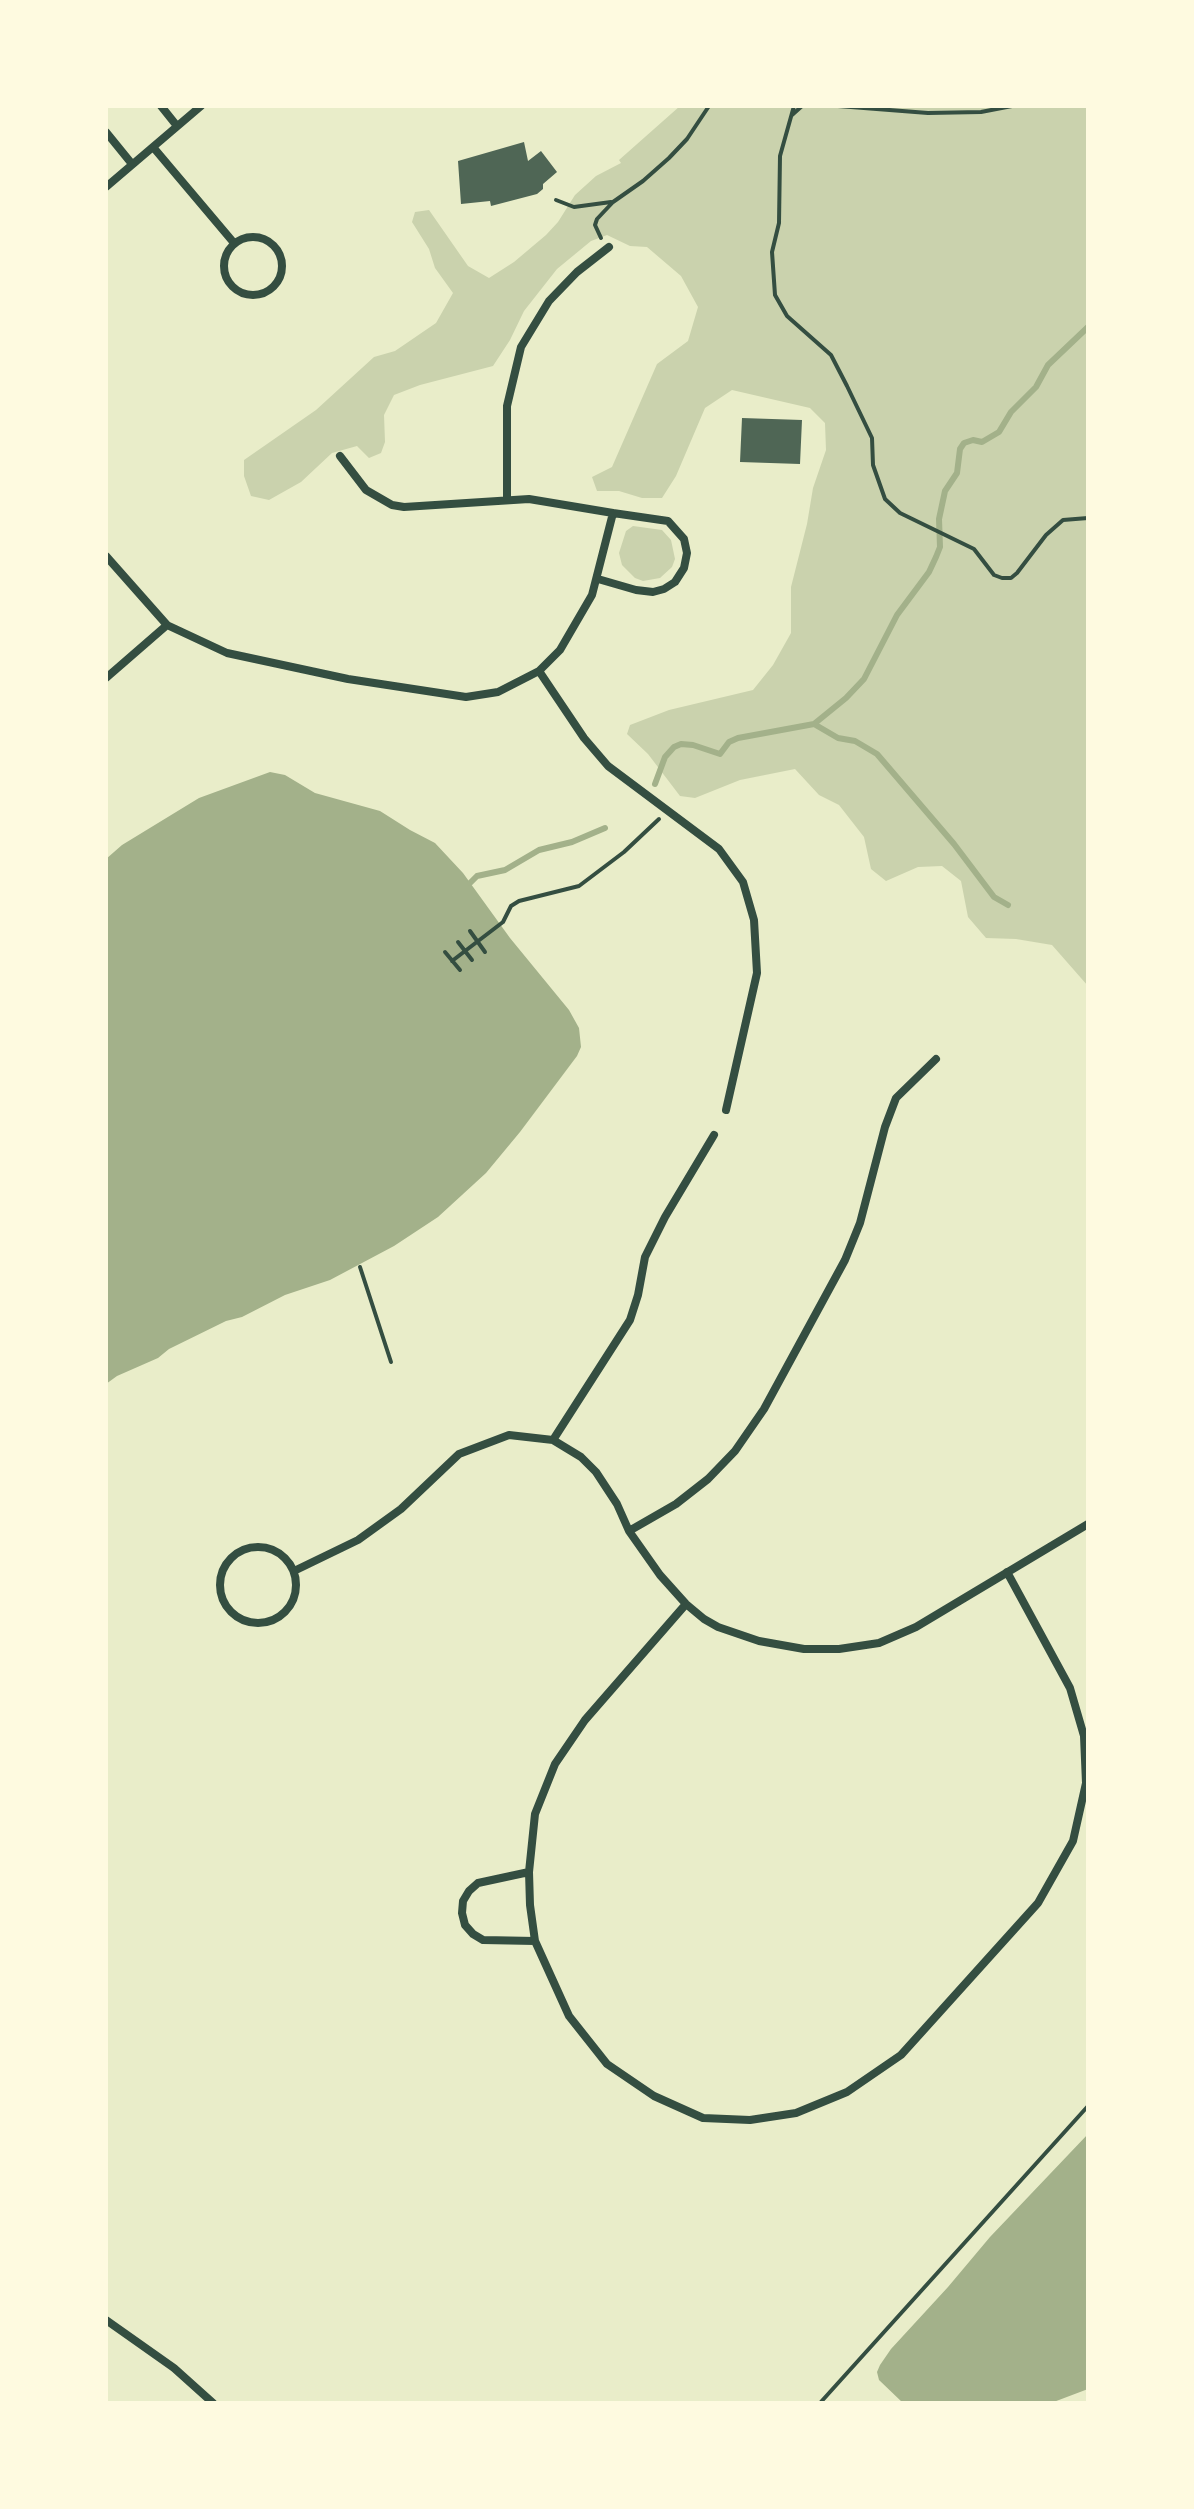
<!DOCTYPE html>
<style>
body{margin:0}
#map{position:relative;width:1194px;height:2509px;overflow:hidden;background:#e9edc9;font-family:Figtree,sans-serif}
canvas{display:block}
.frame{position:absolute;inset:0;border:108px solid #fefae0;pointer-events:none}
</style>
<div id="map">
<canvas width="1194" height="2509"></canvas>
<div class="frame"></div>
</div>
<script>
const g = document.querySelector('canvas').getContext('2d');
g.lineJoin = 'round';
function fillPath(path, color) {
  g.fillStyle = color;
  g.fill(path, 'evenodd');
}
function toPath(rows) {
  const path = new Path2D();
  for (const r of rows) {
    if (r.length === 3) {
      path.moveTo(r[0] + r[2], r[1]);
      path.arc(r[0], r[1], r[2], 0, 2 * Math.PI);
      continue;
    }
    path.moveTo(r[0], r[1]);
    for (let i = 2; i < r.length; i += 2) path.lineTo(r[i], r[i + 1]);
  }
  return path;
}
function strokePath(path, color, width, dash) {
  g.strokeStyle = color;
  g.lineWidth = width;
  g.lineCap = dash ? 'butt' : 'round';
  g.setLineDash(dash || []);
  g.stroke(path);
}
const green = toPath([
 [680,106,1088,106,1088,986,1052,945,1016,939,986,938,968,917,961,881,942,866,918,867,886,881,871,869,864,837,839,805,819,795,795,769,740,780,695,798,680,796,648,754,627,734,630,725,669,710,753,690,773,665,791,633,791,587,807,524,813,488,826,450,825,423,810,408,732,390,705,408,676,476,662,498,642,498,619,491,597,491,592,477,612,467,657,364,688,341,698,307,681,276,647,247,630,246,607,235,591,241,557,269,524,311,510,340,493,366,420,385,394,395,384,415,385,442,381,453,369,458,357,446,332,453,301,482,269,500,251,496,244,476,244,460,316,410,374,357,395,351,436,323,453,293,435,268,429,249,412,222,415,212,429,210,468,266,489,278,514,262,546,235,558,222,575,195,596,176,621,163,619,160],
 [633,526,662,530,671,540,675,559,672,567,660,578,643,581,635,578,622,565,619,553,626,531]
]);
const water = toPath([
 [270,772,285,775,315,793,380,811,410,830,435,843,463,873,510,938,569,1010,579,1028,581,1047,577,1056,520,1132,486,1173,438,1217,394,1246,330,1280,285,1295,242,1317,226,1321,169,1349,158,1358,117,1376,106,1384,106,859,122,845,199,798],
 [1088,2134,1088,2389,1051,2403,903,2403,879,2380,877,2372,880,2365,891,2349,948,2287,990,2237]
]);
const stream = toPath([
 [814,724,838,738,855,741,877,754,954,844,994,897,1008,905],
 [655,784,665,757,674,747,681,744,693,745,720,754,729,742,738,738,814,724,846,698,864,679,897,615,929,572,936,557,940,547,939,519,945,491,957,473,960,449,964,443,973,440,982,442,999,432,1011,412,1036,387,1048,365,1088,327],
 [470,883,477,876,505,870,539,850,572,842,605,828]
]);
const building = toPath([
 [524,142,528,161,541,151,557,172,543,184,543,189,537,194,491,206,490,201,461,204,458,161],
 [742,418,802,420,800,464,740,462]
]);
const path = toPath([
 [794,106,780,156,779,223,772,252,775,295,787,316,831,355,847,386,872,438,873,465,885,499,900,513,974,549,994,575,1002,578,1011,578,1017,573,1046,535,1063,520,1088,518],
 [838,106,928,113,981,112,1012,106],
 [792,115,802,106],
 [556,200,574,207,611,202],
 [601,238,595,225,597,219,613,202,643,181,669,158,687,139,709,106],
 [470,931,485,952],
 [458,942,472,960],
 [445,952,460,970],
 [452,961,503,922,511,906,519,901,579,886,624,852,659,819],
 [360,1267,391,1362],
 [820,2403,1088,2106]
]);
const minor = toPath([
 [161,106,177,126],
 [106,132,132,164],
 [153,147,234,243],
 [106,187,201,106],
 [253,266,29],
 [340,456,366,490,392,505,404,507,529,499,613,513,592,595,560,650,539,671],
 [507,499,507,406,521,347,549,301,577,272,609,247],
 [106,556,167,625,227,653,348,679,466,697,498,692,539,671,584,738,608,766,719,849,743,882,754,920,757,973,726,1110],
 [598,579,636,590,653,592,664,589,675,582,684,568,687,553,684,539,668,521,613,513],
 [106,678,167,625],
 [714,1135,665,1217,645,1257,638,1295,630,1320,553,1440,581,1457,596,1472,617,1504,629,1531,660,1575,686,1604,704,1619,718,1627,759,1641,804,1649,839,1649,879,1643,916,1627,1088,1524],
 [629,1531,676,1504,708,1479,735,1451,764,1409,845,1260,860,1223,885,1127,896,1098,936,1059],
 [258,1585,38],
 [294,1571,358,1540,401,1509,459,1454,509,1435,553,1440],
 [686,1604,585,1720,555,1764,535,1814,529,1872,530,1905,535,1941,569,2016,607,2064,654,2096,703,2118,750,2120,796,2113,847,2092,901,2055,1038,1903,1073,1841,1086,1783,1084,1736,1070,1688,1007,1572],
 [529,1872,478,1883,469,1891,463,1901,462,1913,465,1925,473,1934,483,1940,535,1941],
 [106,2320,174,2368,213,2403]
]);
fillPath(green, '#cad2ad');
fillPath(water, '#a3b18a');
strokePath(stream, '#a3b18a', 6);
fillPath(building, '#4f6655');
strokePath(path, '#344e41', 4);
strokePath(minor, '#344e41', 8);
</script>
